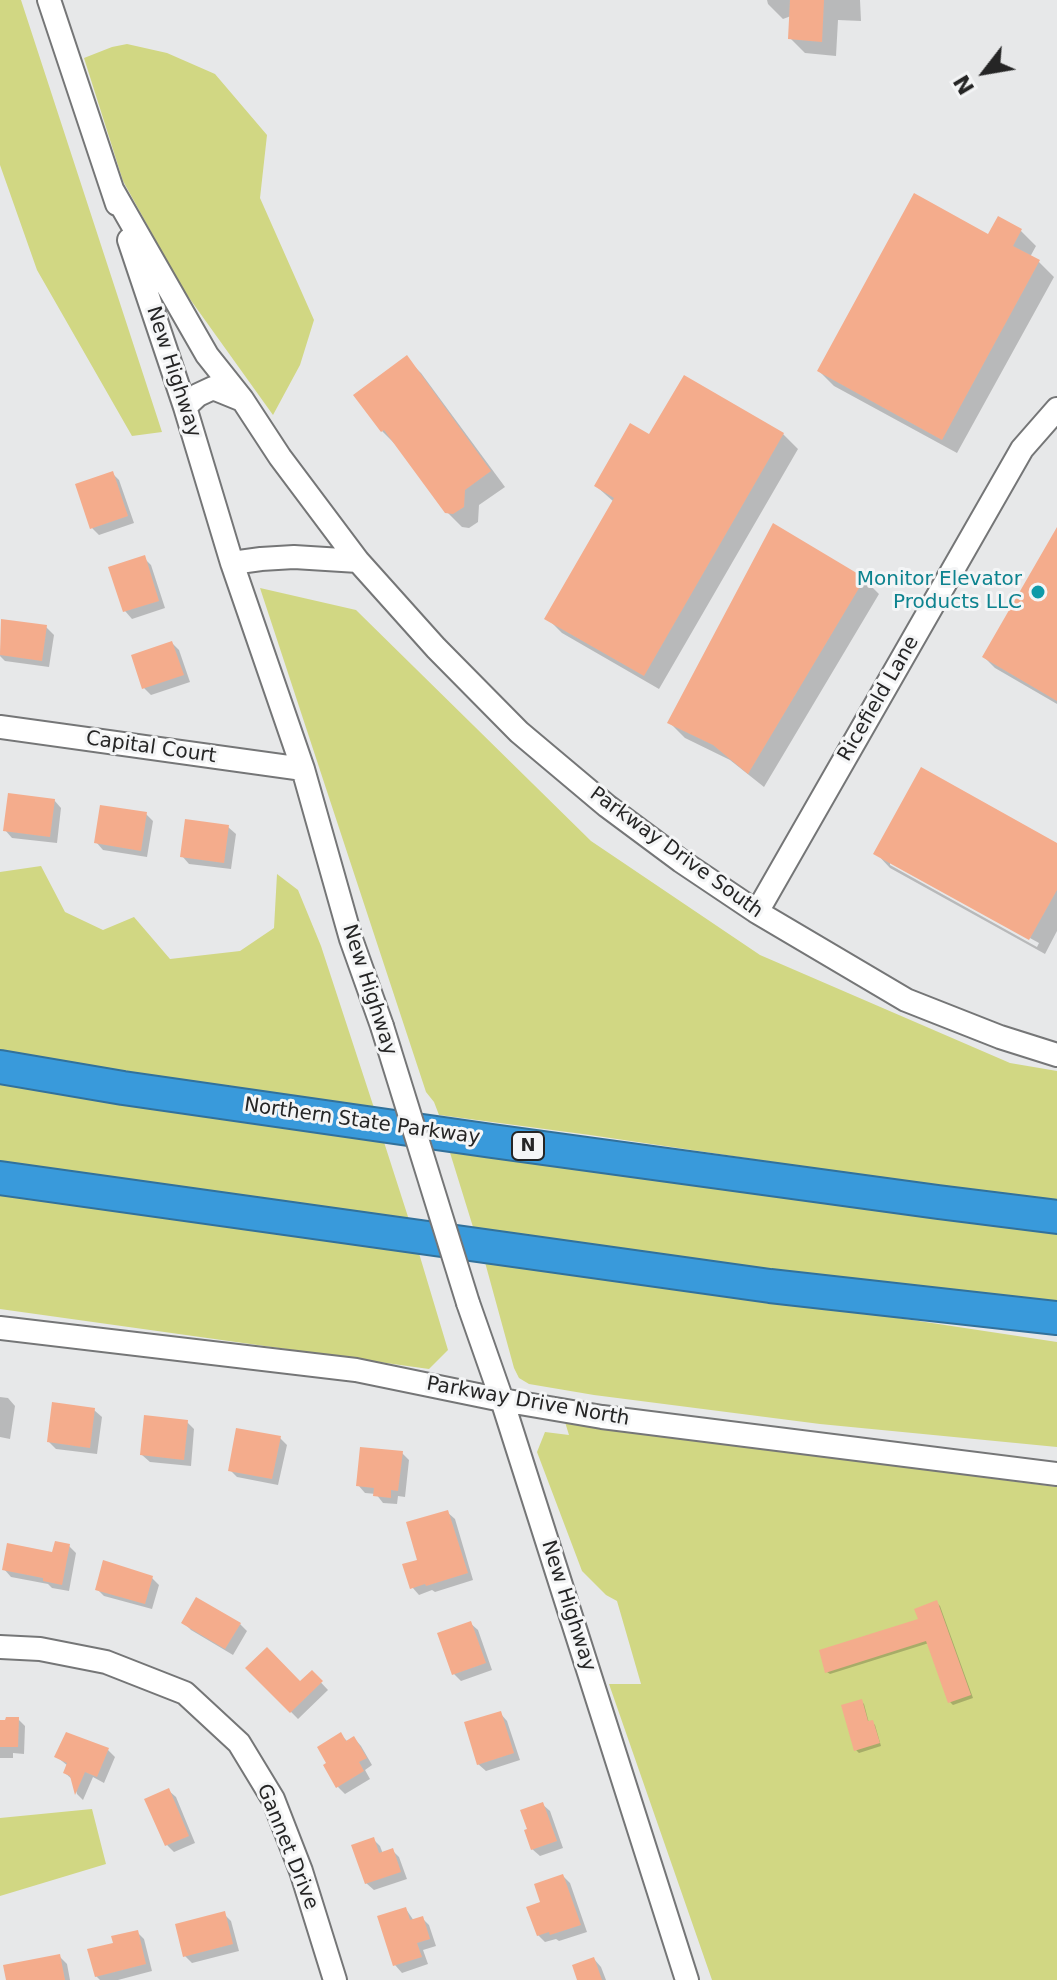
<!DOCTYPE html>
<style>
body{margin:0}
#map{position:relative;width:1057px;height:1980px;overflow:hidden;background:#e7e8e9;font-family:"DejaVu Sans",sans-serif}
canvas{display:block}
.north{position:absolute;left:945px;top:32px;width:80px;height:80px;-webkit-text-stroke:6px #f4f5f6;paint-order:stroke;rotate:239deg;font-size:22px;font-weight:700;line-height:32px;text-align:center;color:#252525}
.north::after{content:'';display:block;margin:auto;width:28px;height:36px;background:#252525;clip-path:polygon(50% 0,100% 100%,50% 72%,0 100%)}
</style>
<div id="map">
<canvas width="1057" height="1980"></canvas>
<div class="north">N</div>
</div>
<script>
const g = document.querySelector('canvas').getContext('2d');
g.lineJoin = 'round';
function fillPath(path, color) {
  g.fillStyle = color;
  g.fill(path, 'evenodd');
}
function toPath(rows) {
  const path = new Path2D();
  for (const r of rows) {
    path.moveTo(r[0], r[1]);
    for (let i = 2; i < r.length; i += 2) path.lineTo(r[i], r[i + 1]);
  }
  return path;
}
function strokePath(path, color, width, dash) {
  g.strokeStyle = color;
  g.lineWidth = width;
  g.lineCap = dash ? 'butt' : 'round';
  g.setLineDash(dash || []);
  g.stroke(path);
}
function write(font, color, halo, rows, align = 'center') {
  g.font = font + ' "DejaVu Sans",sans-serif';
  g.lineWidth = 6;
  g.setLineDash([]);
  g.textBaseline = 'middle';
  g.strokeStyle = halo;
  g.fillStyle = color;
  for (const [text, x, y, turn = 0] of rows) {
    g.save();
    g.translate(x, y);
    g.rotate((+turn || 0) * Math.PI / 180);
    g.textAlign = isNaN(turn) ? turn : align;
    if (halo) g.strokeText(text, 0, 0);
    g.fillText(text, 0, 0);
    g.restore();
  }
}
const green = toPath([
 [0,0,21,0,162,432,132,436,37,270,0,165],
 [127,44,167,53,215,74,267,135,260,198,314,320,300,365,273,415,182,288,123,181,84,58,112,47],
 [260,588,356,610,591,841,760,955,1010,1063,1057,1071,1057,1204,590,1135,439,1115,434,1102,426,1092],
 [41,866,65,912,103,930,134,917,170,959,240,951,274,928,277,874,298,890,321,946,375,1111,242,1089,0,1052,0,872],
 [0,1084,383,1139,410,1223,0,1164],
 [447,1143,1057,1230,1057,1310,764,1274,473,1227],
 [0,1192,418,1250,448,1350,429,1369,0,1309],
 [483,1255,1057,1342,1057,1447,820,1424,594,1395,529,1384,519,1378,514,1368],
 [565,1422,1057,1487,1057,1980,712,1980,609,1684,641,1684,617,1601,606,1595,582,1571,537,1452,545,1432,569,1435],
 [92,1809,106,1864,0,1896,0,1818]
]);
const shadow = toPath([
 [767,0,860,0,861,21,838,20,836,56,805,53,790,38,791,16,783,19,768,4],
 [999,219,1021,231,1036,246,1030,257,1039,262,1054,277,957,453,834,386,819,371,989,237],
 [406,358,421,373,505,487,479,505,478,522,469,528,462,527,447,512,397,446,382,431],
 [783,434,798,449,659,689,562,633,547,618,614,502,596,486,650,437],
 [112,473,119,480,134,523,99,535,92,528],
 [1057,531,1057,704,995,668,984,657],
 [144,558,151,565,165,608,132,619,125,611],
 [864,579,879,594,764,787,730,760,685,738,670,723],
 [3,621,46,627,54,635,49,667,5,661,0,656],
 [172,643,179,650,190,682,151,695,144,688],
 [54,800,61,808,57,843,12,838,5,830],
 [146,814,153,821,147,857,103,850,96,842],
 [228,827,236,834,231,869,189,864,182,856],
 [1057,845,1057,931,1045,954,890,868,876,853],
 [890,861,1039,943,1037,947,890,865],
 [0,1397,8,1398,15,1406,10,1439,0,1437],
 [94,1410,102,1417,97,1454,56,1449,49,1442],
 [187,1422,194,1429,191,1466,150,1462,142,1455],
 [280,1438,287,1445,278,1485,237,1477,230,1470],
 [402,1453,409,1460,405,1497,398,1496,397,1504,383,1503,376,1494,365,1493,358,1485],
 [447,1512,455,1519,473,1580,435,1592,432,1590,419,1595,412,1587,419,1562],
 [69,1546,76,1553,69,1591,52,1588,48,1584,11,1577,4,1569,54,1555],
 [152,1578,159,1585,152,1609,104,1596,97,1589],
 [937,1603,940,1606,973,1698,953,1705,950,1702,929,1643,830,1674,827,1672,921,1620],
 [184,1623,240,1624,247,1631,233,1655,191,1630],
 [470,1623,478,1630,492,1670,461,1681,454,1674],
 [248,1668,300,1684,312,1673,328,1690,298,1719],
 [861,1701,864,1704,869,1723,872,1722,875,1725,881,1746,859,1753,856,1750],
 [500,1713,507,1721,520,1760,486,1771,478,1764],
 [18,1719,25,1726,24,1754,13,1753,13,1758,0,1758,0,1722],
 [341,1735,348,1742,354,1738,361,1746,372,1765,365,1770,370,1779,345,1794,338,1787],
 [108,1750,115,1757,104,1783,93,1777,83,1800,77,1794,73,1780,65,1773,68,1766,57,1757],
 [168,1790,176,1797,195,1843,174,1852,167,1845],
 [542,1804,550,1811,563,1848,540,1856,532,1849],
 [373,1839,380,1846,383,1854,392,1850,399,1857,407,1879,374,1890,366,1883],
 [563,1876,570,1883,587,1932,559,1941,556,1939,545,1942,538,1935,542,1903],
 [406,1909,414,1921,422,1918,429,1925,436,1946,423,1950,428,1964,402,1973,395,1965],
 [224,1914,231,1921,239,1951,192,1963,185,1956],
 [137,1932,144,1939,152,1971,118,1980,100,1980,96,1976],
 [59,1956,67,1964,70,1980,8,1980],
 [594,1959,601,1967,606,1980,579,1980]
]);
const building = toPath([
 [790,0,824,0,822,42,788,39],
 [914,193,988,234,998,216,1022,229,1013,246,1040,260,942,440,817,371],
 [407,355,491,471,465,490,464,507,453,514,445,513,384,430,381,432,353,395],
 [684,375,784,433,644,676,544,619,614,498,594,486,630,423,649,434],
 [113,471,128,516,90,529,75,484],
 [773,523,865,578,748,774,713,745,667,723],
 [1057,527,1057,701,982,657],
 [145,555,159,601,123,612,108,567],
 [1,619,47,625,42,661,0,655],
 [172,641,184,675,142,689,131,655],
 [921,767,1057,843,1057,890,1029,940,873,854],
 [8,793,55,799,50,837,3,831],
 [100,805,147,812,141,851,94,843],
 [185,819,229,825,224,863,180,857],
 [52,1402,95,1408,90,1448,47,1442],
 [144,1415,188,1420,184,1460,140,1455],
 [236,1428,281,1436,272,1479,228,1471],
 [360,1447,403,1451,398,1491,391,1490,391,1498,373,1496,374,1488,356,1486],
 [448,1510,468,1573,426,1586,425,1584,410,1589,402,1564,417,1560,406,1522],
 [55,1541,70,1544,62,1585,43,1581,43,1578,2,1570,7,1543,52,1552],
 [103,1560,153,1576,145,1604,95,1590],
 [196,1597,241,1623,225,1649,181,1623],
 [937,1600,971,1695,948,1703,926,1641,825,1673,819,1650,918,1619,914,1609],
 [471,1621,486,1663,452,1675,437,1633],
 [267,1647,300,1681,312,1670,323,1681,290,1713,245,1668],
 [862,1699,868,1721,873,1720,880,1743,854,1751,841,1705],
 [501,1711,514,1753,477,1765,464,1722],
 [6,1717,19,1717,18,1747,0,1747,0,1720,5,1720],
 [66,1732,109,1748,97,1777,85,1772,75,1795,70,1776,63,1773,67,1763,54,1757],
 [341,1732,346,1741,354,1736,367,1758,359,1762,364,1771,336,1788,323,1765,326,1763,317,1747],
 [169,1788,189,1836,165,1846,144,1799],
 [543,1802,557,1841,531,1850,524,1830,527,1829,520,1810],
 [374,1837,379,1853,393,1848,401,1872,365,1884,351,1845],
 [563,1874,581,1925,550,1935,549,1932,537,1936,526,1907,540,1902,534,1884],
 [406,1907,410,1920,423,1916,430,1939,417,1943,422,1957,393,1966,377,1916],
 [225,1911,233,1944,183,1957,175,1924],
 [138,1930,146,1964,95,1977,87,1949,113,1943,111,1936],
 [60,1954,65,1980,6,1980,3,1965],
 [594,1957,602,1980,577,1980,572,1965]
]);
const minor = toPath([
 [49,0,117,204],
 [113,191,207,355,242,399,280,457,358,561,436,648,519,732,607,806,681,861,757,912,906,1000,1000,1037,1057,1055],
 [129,240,185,407,232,563,303,769,351,939,382,1026],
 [185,407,198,395,213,388,240,399],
 [232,563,261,559,294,557,358,561],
 [0,727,303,769],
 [757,912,1022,449,1057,409],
 [468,1303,502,1400,687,1980],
 [0,1328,356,1370,502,1400,602,1417,1057,1474],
 [0,1647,40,1649,106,1662,185,1693,239,1743,273,1799,301,1871,335,1980]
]);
const highway = toPath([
 [0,1067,123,1088,492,1141,938,1202,1057,1217],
 [0,1178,770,1286,1057,1318]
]);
const minorBridge = toPath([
 [382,1026,468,1303]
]);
const markers = [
 [1038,592,8,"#0f9aa8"]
];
const shields = [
 [528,1146,32]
];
const shieldNames = [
 ["N",528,1146]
];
const streetNames = [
 ["New Highway",173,372,72],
 ["Ricefield Lane",879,699,-60],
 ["Capital Court",151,748,8],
 ["Parkway Drive South",676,853,36],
 ["New Highway",369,990,72],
 ["Northern State Parkway",362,1122,8],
 ["Parkway Drive North",528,1402,10],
 ["New Highway",568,1606,72],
 ["Gannet Drive",287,1847,68]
];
const cultureNames = [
 ["Monitor Elevator",1022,580],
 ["Products LLC",1022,603]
];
fillPath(green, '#d1d783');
fillPath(shadow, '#0003');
fillPath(building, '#f4ac8c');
strokePath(minor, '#757677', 26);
strokePath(highway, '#32719b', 36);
strokePath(minor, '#fff', 22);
strokePath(highway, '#399adb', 32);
strokePath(minorBridge, '#757677', 26, []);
strokePath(minorBridge, '#fff', 22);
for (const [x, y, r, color] of markers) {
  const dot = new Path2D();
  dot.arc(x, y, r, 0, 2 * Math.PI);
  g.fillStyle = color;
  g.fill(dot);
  strokePath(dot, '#f4f5f6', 3);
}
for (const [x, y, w] of shields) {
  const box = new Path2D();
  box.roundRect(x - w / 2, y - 14, w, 28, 6);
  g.fillStyle = '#f4f5f6';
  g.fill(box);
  strokePath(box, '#252525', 2);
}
write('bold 18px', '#252525', null, shieldNames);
write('20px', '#252525', '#f4f5f6', streetNames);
write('20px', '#0d838f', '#f4f5f6', cultureNames, 'right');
</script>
